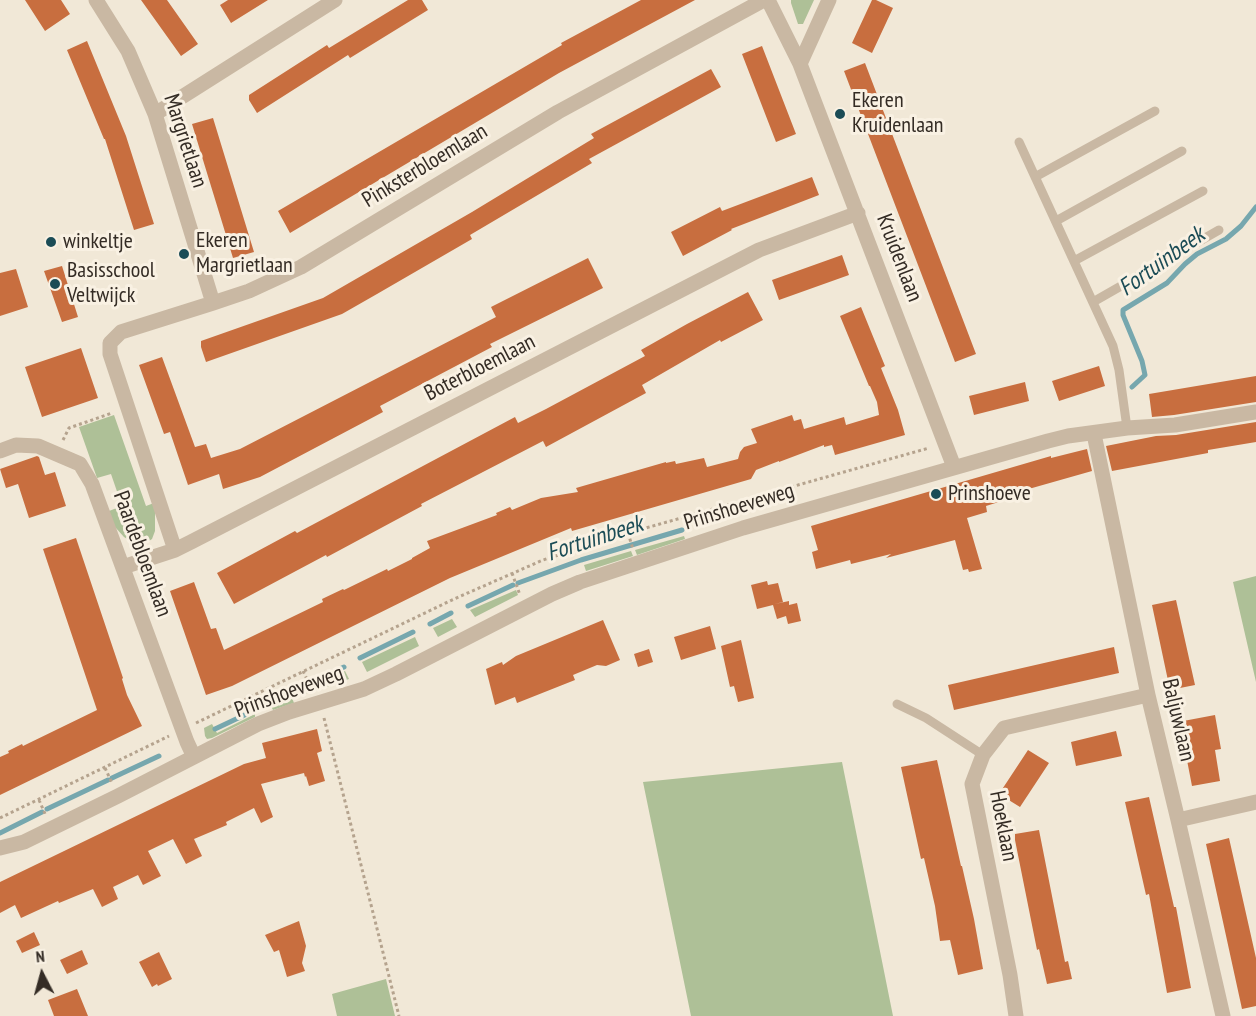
<!DOCTYPE html>
<style>
body{margin:0}
#map{position:relative;width:1256px;height:1016px;overflow:hidden;background:#f1e8d7;font-family:"PT Sans Narrow",sans-serif}
canvas{display:block}
.north{position:absolute;left:12px;top:944px;width:60px;height:60px;-webkit-text-stroke:4px #f9f1e3;paint-order:stroke;rotate:354deg;font-size:16px;font-weight:700;line-height:24px;text-align:center;color:#342c25}
.north::after{content:'';display:block;margin:auto;width:21px;height:27px;background:#342c25;clip-path:polygon(50% 0,100% 100%,50% 72%,0 100%)}
</style>
<div id="map">
<canvas width="1256" height="1016"></canvas>
<div class="north">N</div>
</div>
<script>
const g = document.querySelector('canvas').getContext('2d');
g.lineJoin = 'round';
function fillPath(path, color) {
  g.fillStyle = color;
  g.fill(path, 'evenodd');
}
function toPath(rows) {
  const path = new Path2D();
  for (const r of rows) {
    path.moveTo(r[0], r[1]);
    for (let i = 2; i < r.length; i += 2) path.lineTo(r[i], r[i + 1]);
  }
  return path;
}
function strokePath(path, color, width, dash) {
  g.strokeStyle = color;
  g.lineWidth = width;
  g.lineCap = dash ? 'butt' : 'round';
  g.setLineDash(dash || []);
  g.stroke(path);
}
function write(font, color, halo, rows, align = 'center') {
  g.font = font + ' "PT Sans Narrow",sans-serif';
  g.lineWidth = 6;
  g.setLineDash([]);
  g.textBaseline = 'middle';
  g.strokeStyle = halo;
  g.fillStyle = color;
  for (const [text, x, y, turn = 0] of rows) {
    g.save();
    g.translate(x, y);
    g.rotate((+turn || 0) * Math.PI / 180);
    g.textAlign = isNaN(turn) ? turn : align;
    if (halo) g.strokeText(text, 0, 0);
    g.fillText(text, 0, 0);
    g.restore();
  }
}
const green = toPath([
 [791,0,814,0,803,24,798,24,791,3],
 [114,415,146,506,154,503,155,510,155,531,152,539,146,543,139,544,132,542,124,537,115,527,109,511,122,506,111,474,97,478,79,427],
 [684,536,685,539,637,555,635,550],
 [631,551,633,556,586,571,584,565],
 [1256,576,1256,682,1233,582],
 [516,590,518,595,475,617,470,610],
 [452,619,457,627,438,637,433,628],
 [415,637,419,646,367,672,362,662],
 [345,671,349,679,315,691,312,686],
 [309,688,311,692,292,698,294,703,273,710,271,706],
 [255,714,255,717,212,738,207,739,205,736,204,728,212,724,217,733],
 [842,762,893,1016,691,1016,643,782],
 [386,979,395,1016,337,1016,332,994]
]);
const stream = toPath([
 [1132,387,1145,375,1142,361,1123,315,1123,310,1167,283,1185,264,1197,254,1226,239,1241,226,1256,207],
 [518,583,581,560,682,530],
 [468,606,513,585],
 [430,624,451,613],
 [360,658,413,632],
 [311,683,344,667],
 [269,703,307,684],
 [215,729,253,711],
 [112,778,159,756],
 [47,809,108,780],
 [0,833,42,812]
]);
const building = toPath([
 [25,0,61,0,70,14,45,31],
 [141,0,167,0,198,44,181,56],
 [228,0,268,0,231,23,220,5],
 [408,0,422,0,428,10,350,58,348,55,257,113,249,100,249,95,327,45,329,48],
 [641,0,695,0,559,73,290,233,278,211,562,45,561,43],
 [872,0,876,0,893,8,872,53,852,43],
 [87,41,126,136,154,224,134,230,105,139,104,139,67,50],
 [762,46,796,134,776,142,742,54],
 [865,63,976,354,955,362,844,71],
 [711,69,721,87,589,159,592,163,470,235,472,239,377,294,342,314,206,362,201,347,201,341,323,298,472,212,594,138,591,134],
 [213,118,254,252,233,258,192,124],
 [812,177,819,195,731,229,732,230,683,256,671,232,720,207,722,211],
 [842,255,849,275,779,300,772,280],
 [588,258,603,288,490,344,492,347,380,406,383,412,368,420,260,477,223,489,219,474,188,485,170,432,164,434,139,365,162,357,195,447,206,444,211,458,240,449,496,317,491,307],
 [62,266,78,317,62,322,44,271],
 [16,269,28,307,0,316,0,273],
 [748,292,763,320,721,342,720,340,642,385,646,393,546,447,543,441,421,504,422,506,327,557,326,555,234,604,217,573,295,531,297,533,515,417,518,423,546,409,645,356,641,350,687,324],
 [861,307,885,366,881,368,898,410,905,435,835,455,832,445,824,447,824,445,779,462,779,461,756,470,751,479,572,531,571,528,450,578,232,686,206,695,170,591,194,582,211,629,216,628,224,650,323,602,322,599,343,589,344,590,387,569,388,571,412,559,412,558,430,548,427,541,497,515,496,513,510,507,512,510,541,498,578,492,576,488,666,462,666,463,675,461,676,464,704,458,707,467,738,459,740,452,744,447,757,443,751,429,792,415,794,421,801,419,804,429,844,417,846,425,879,415,877,402,870,386,869,386,840,316],
 [81,348,98,398,42,417,25,367],
 [1099,366,1105,386,1059,401,1052,381],
 [1256,376,1256,402,1174,415,1152,417,1149,394],
 [1025,382,1029,401,974,415,969,396],
 [1256,422,1256,442,1208,450,1208,453,1112,471,1106,446,1156,436,1176,435],
 [1087,449,1092,471,1004,496,1005,500,986,506,987,512,967,518,982,569,969,572,968,569,963,570,955,540,886,558,891,554,851,564,850,560,816,569,812,552,818,550,811,526,1051,456,1051,458],
 [37,456,39,457,45,475,55,472,66,506,29,518,18,484,6,488,0,469],
 [76,538,123,678,122,679,127,695,142,726,0,795,0,757,9,753,8,751,22,744,23,746,97,710,43,549],
 [767,581,768,585,778,583,783,602,775,604,789,601,789,605,797,603,801,621,788,624,786,616,777,619,773,605,757,609,751,585],
 [1176,600,1195,685,1170,690,1152,605],
 [603,620,620,660,606,666,597,665,573,675,575,680,517,703,515,697,495,705,486,669,502,662,503,665,516,656],
 [710,626,716,649,681,660,674,637],
 [741,640,754,698,738,702,734,686,730,687,721,646],
 [1114,647,1119,673,954,710,948,685],
 [649,649,653,662,638,667,634,654],
 [1215,715,1221,749,1215,750,1220,781,1192,786,1186,755,1184,756,1178,722],
 [317,729,322,751,317,753,325,781,309,786,306,776,305,777,304,773,261,784,273,817,261,823,254,808,226,822,227,825,194,839,202,856,186,864,173,839,148,851,161,876,143,885,138,875,113,887,118,899,102,907,93,889,59,903,58,901,21,918,15,905,0,913,0,882,244,764,266,758,262,743],
 [1116,731,1122,756,1076,766,1071,742],
 [1028,750,1049,763,1020,807,999,794],
 [937,760,961,866,962,866,974,919,983,969,958,975,950,940,940,941,935,906,924,858,921,859,901,767],
 [1149,797,1174,907,1176,907,1191,988,1167,993,1149,894,1146,895,1125,802],
 [1039,830,1065,962,1068,961,1072,979,1047,984,1039,949,1037,950,1015,840,1015,834],
 [1229,838,1256,958,1256,1006,1242,1009,1206,844],
 [299,921,306,946,302,963,305,971,287,977,279,950,274,952,265,935],
 [34,932,40,945,22,953,16,941],
 [82,950,88,964,67,974,60,960],
 [159,952,172,979,158,986,157,984,152,987,139,962],
 [77,989,88,1016,54,1016,48,1000]
]);
const path = toPath([
 [63,440,69,428,112,413],
 [628,533,633,549],
 [512,573,520,595],
 [303,671,312,690],
 [324,718,399,1016],
 [196,723,454,599,543,560,628,533,929,448],
 [105,768,112,783],
 [39,800,46,816],
 [0,818,169,736]
]);
const lane = toPath([
 [1019,142,1113,346,1119,370,1127,428],
 [1035,177,1155,111],
 [1056,221,1182,151],
 [1074,261,1203,191],
 [1093,302,1219,230],
 [897,704,926,718,983,755]
]);
const street = toPath([
 [96,0,128,51,155,114,213,303],
 [768,0,800,64,954,467],
 [800,64,829,0],
 [155,114,335,0],
 [1094,434,1148,695,1178,820,1223,1016],
 [0,451,16,445,38,446,80,464,92,484,187,742,194,757],
 [175,550,110,354,110,343,121,332,213,303,249,291,301,267,558,112,764,0],
 [123,567,175,550,191,542,759,250,858,213],
 [1178,820,1256,802],
 [0,848,24,842,118,796,258,724,289,712,364,689,396,674,552,594,580,582,743,528,1048,441,1068,436,1127,428,1175,425,1256,412],
 [1016,1016,1010,975,972,784,983,755,1004,728,1148,695]
]);
const markers = [
 [840,114,6,"#1b4c56"],
 [51,242,6,"#1b4c56"],
 [184,254,6,"#1b4c56"],
 [55,284,6,"#1b4c56"],
 [936,494,6,"#1b4c56"]
];
const poiNames = [
 ["Ekeren",852,101],
 ["Kruidenlaan",852,126],
 ["Ekeren",196,241],
 ["Margrietlaan",196,266],
 ["winkeltje",63,242],
 ["Basisschool",67,271],
 ["Veltwijck",67,296],
 ["Prinshoeve",948,494]
];
const streetNames = [
 ["Margrietlaan",185,141,72],
 ["Pinksterbloemlaan",425,166,-31],
 ["Kruidenlaan",899,258,69],
 ["Boterbloemlaan",480,368,-27],
 ["Prinshoeveweg",739,507,-17],
 ["Paardebloemlaan",142,554,70],
 ["Prinshoeveweg",289,692,-20],
 ["Baljuwlaan",1178,720,77],
 ["Hoeklaan",1003,826,79]
];
const waterNames = [
 ["Fortuinbeek",1162,262,-36],
 ["Fortuinbeek",595,539,-18]
];
fillPath(green, '#aec097');
strokePath(stream, '#76a7ae', 5);
fillPath(building, '#c86e3f');
strokePath(path, '#b5a38e', 3, [3, 3]);
strokePath(lane, '#c9b8a3', 9);
strokePath(street, '#c9b8a3', 15);
for (const [x, y, r, color] of markers) {
  const dot = new Path2D();
  dot.arc(x, y, r, 0, 2 * Math.PI);
  g.fillStyle = color;
  g.fill(dot);
  strokePath(dot, '#f9f1e3', 2);
}
write('22px', '#342c25', '#f9f1e3', poiNames, 'left');
write('22px', '#342c25', '#f9f1e3', streetNames);
write('italic 24px', '#1b4c56', '#f9f1e3', waterNames);
</script>
